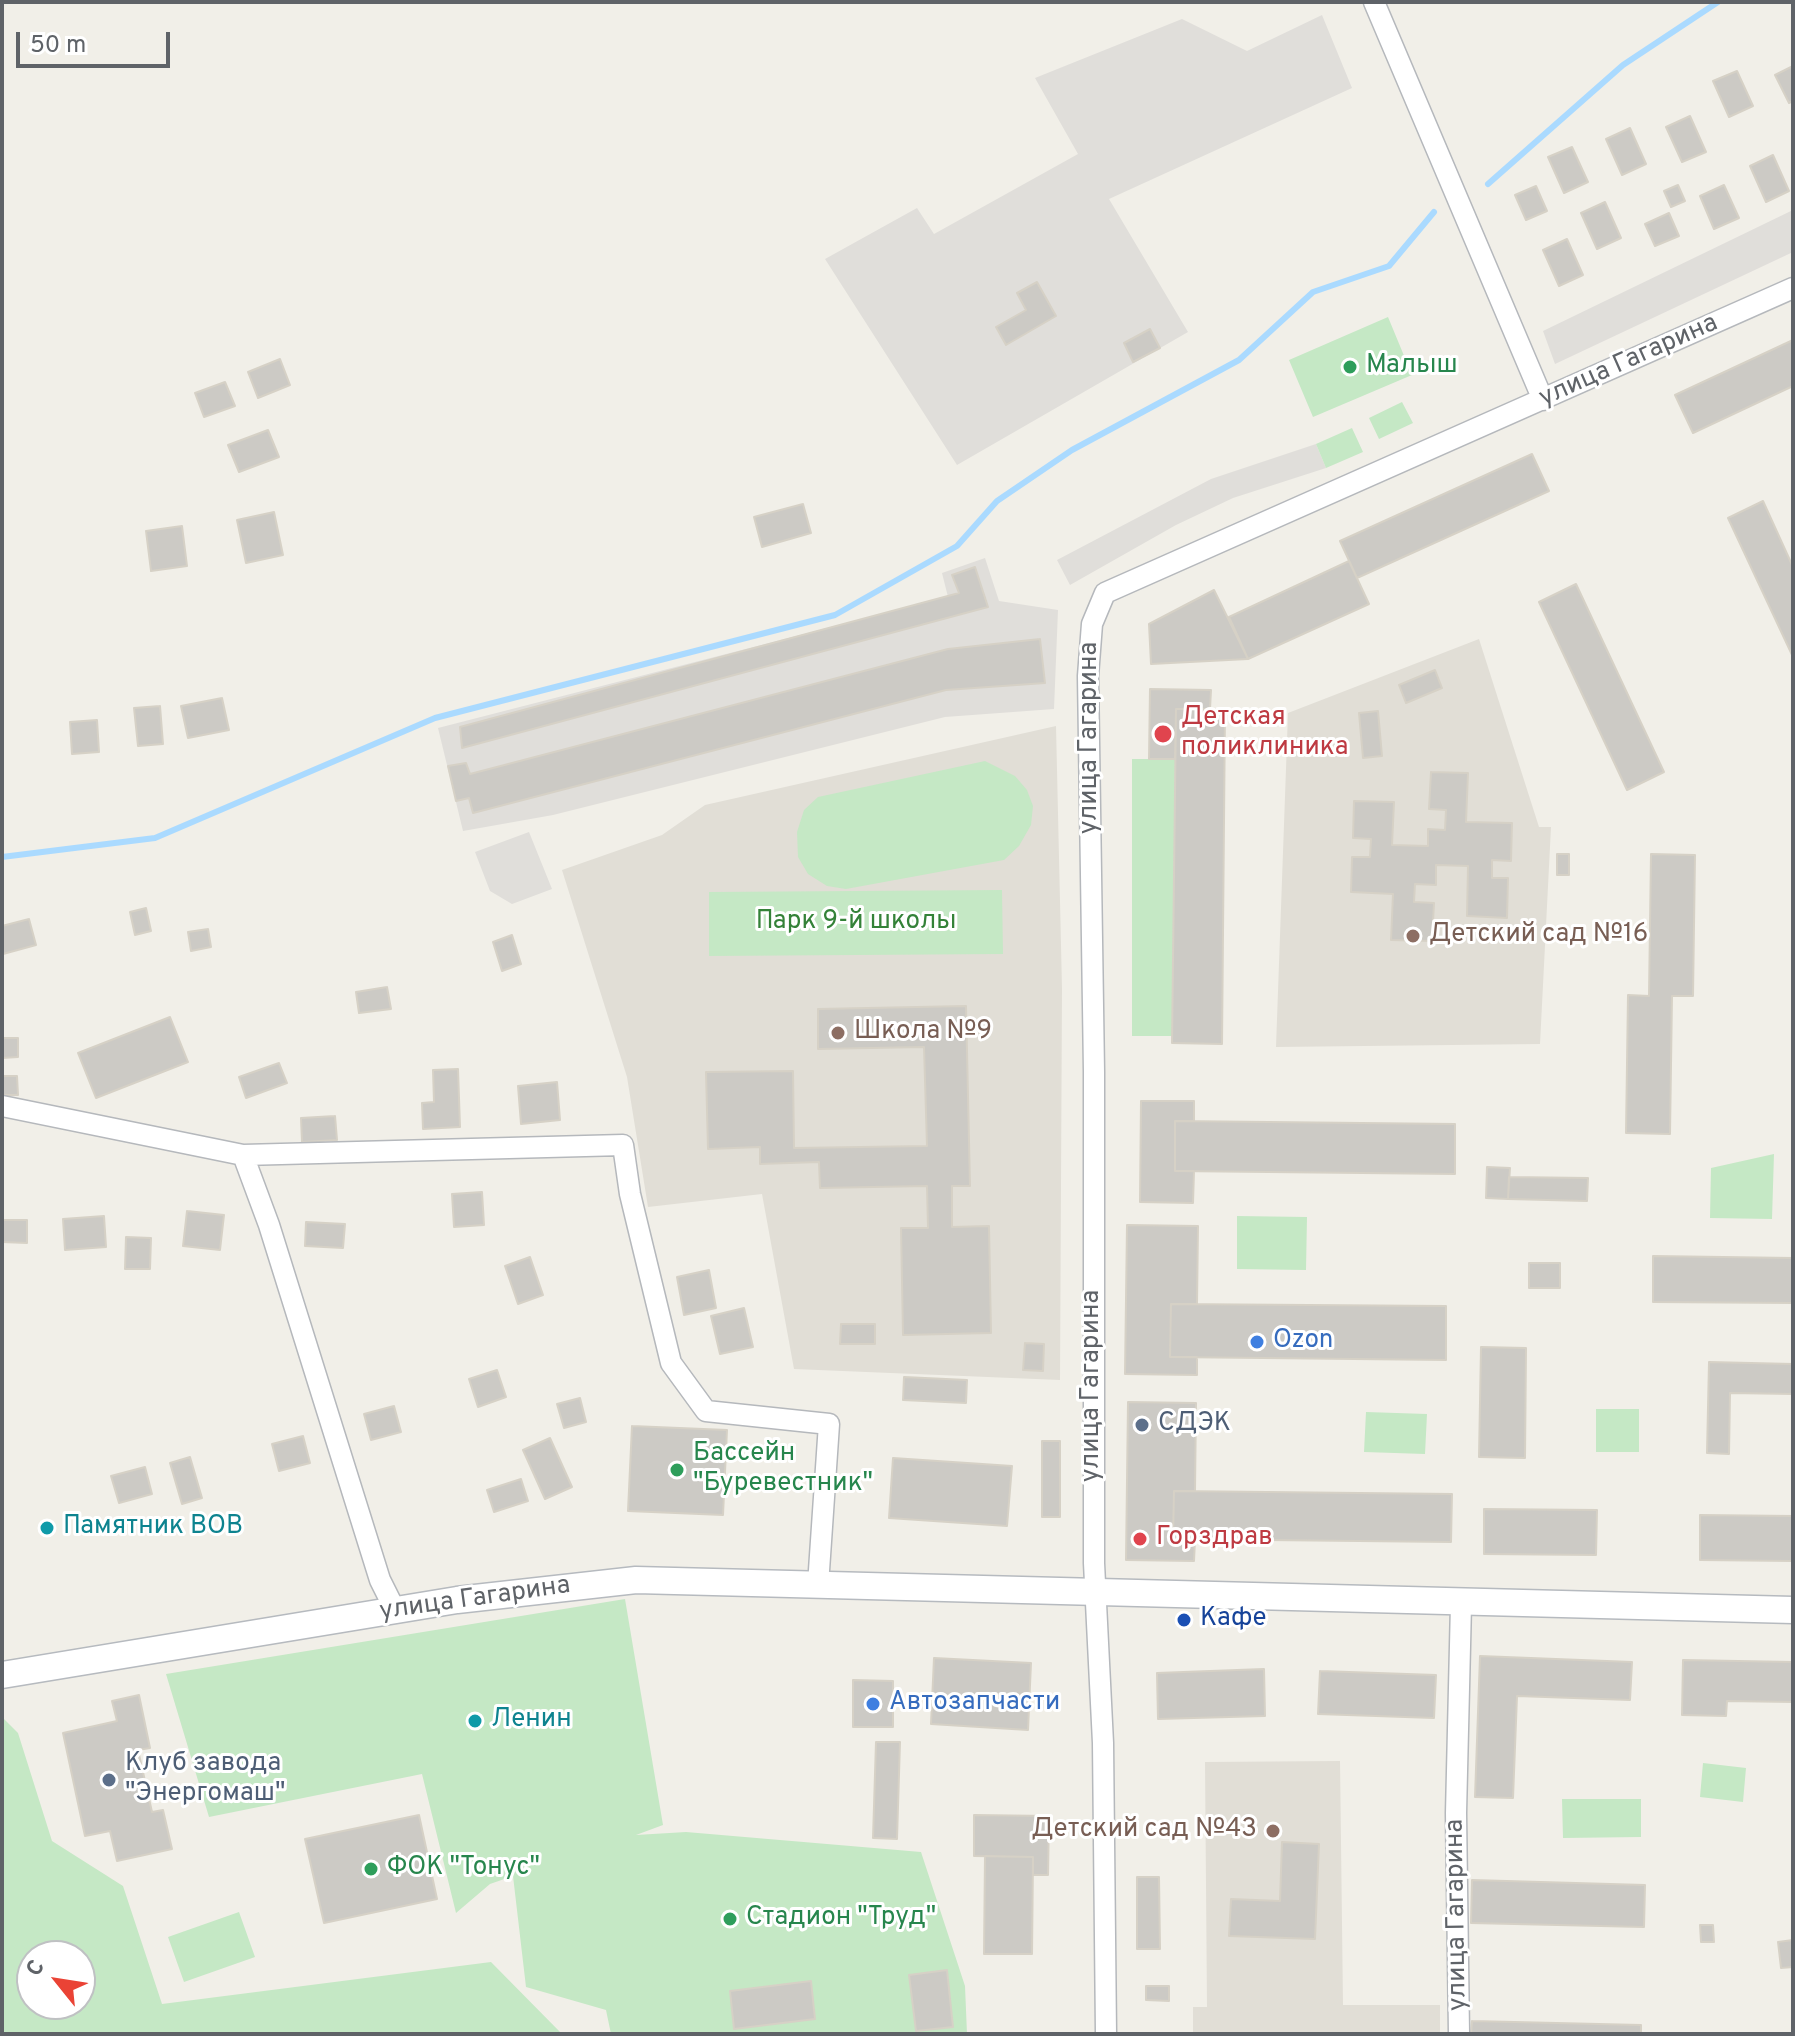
<!DOCTYPE html>
<meta charset="utf-8">
<style>
body{margin:0}
#map{position:relative;width:1795px;height:2036px;overflow:hidden;background:#f1efe8;font-family:Overpass,sans-serif}
canvas{display:block}
.frame{position:absolute;inset:0;border:4px solid #5f6368;pointer-events:none}
.north{position:absolute;left:16px;top:1940px;width:80px;height:80px;box-sizing:border-box;background:#fff;border:2px solid #bfc1c3;border-radius:50%;rotate:300deg;font-size:22px;font-weight:700;line-height:32px;text-align:center;color:#5f6368}
.north::after{content:'';display:block;margin:auto;width:28px;height:36px;background:#ea4335;clip-path:polygon(50% 0,100% 100%,50% 72%,0 100%)}
.scale{position:absolute;left:16px;top:32px;width:154px;height:36px;box-sizing:border-box;border:4px solid #5f6368;border-top:0;padding-left:10px;font-size:24px;line-height:28px;white-space:nowrap;color:#5f6368;-webkit-text-stroke:6px #fff;paint-order:stroke}
</style>
<div id="map">
<canvas width="1795" height="2036"></canvas>
<div class="frame"></div>
<div class="north">С</div>
<div class="scale">50 m</div>
</div>
<script>
const g = document.querySelector('canvas').getContext('2d');
g.lineJoin = 'round';
function fillPath(path, color) {
  g.fillStyle = color;
  g.fill(path, 'evenodd');
}
function toPath(rows) {
  const path = new Path2D();
  for (const r of rows) {
    path.moveTo(r[0], r[1]);
    for (let i = 2; i < r.length; i += 2) path.lineTo(r[i], r[i + 1]);
  }
  return path;
}
function strokePath(path, color, width, dash) {
  g.strokeStyle = color;
  g.lineWidth = width;
  g.lineCap = dash ? 'butt' : 'round';
  g.setLineDash(dash || []);
  g.stroke(path);
}
function write(font, color, halo, rows, align = 'center') {
  g.font = font + ' Overpass,sans-serif';
  g.lineWidth = 6;
  g.setLineDash([]);
  g.textBaseline = 'middle';
  g.strokeStyle = halo;
  g.fillStyle = color;
  for (const [text, x, y, turn = 0] of rows) {
    g.save();
    g.translate(x, y);
    g.rotate((+turn || 0) * Math.PI / 180);
    g.textAlign = isNaN(turn) ? turn : align;
    if (halo) g.strokeText(text, 0, 0);
    g.fillText(text, 0, 0);
    g.restore();
  }
}
const industrial = toPath([
 [1322,15,1352,88,1109,199,1188,332,957,465,825,259,917,208,934,234,1078,154,1035,78,1182,19,1247,51],
 [1793,210,1793,252,1555,364,1543,331],
 [1316,444,1326,468,1233,498,1176,525,1070,585,1057,560,1211,479],
 [985,558,999,601,1058,610,1054,709,945,717,553,815,463,831,438,728,948,597,942,573],
 [529,832,552,889,512,904,490,891,475,852]
]);
const education = toPath([
 [1479,639,1539,827,1551,827,1540,1044,1276,1047,1288,713],
 [1056,726,1062,989,1060,1380,794,1369,762,1194,648,1207,627,1077,562,870,662,835,705,805],
 [1340,1761,1343,2005,1440,2005,1440,2034,1193,2034,1193,2007,1207,2007,1205,1762]
]);
const green = toPath([
 [1388,317,1412,375,1313,417,1289,360],
 [1402,402,1413,423,1379,439,1369,418],
 [1352,428,1363,452,1326,468,1316,444],
 [1132,759,1175,759,1172,1036,1132,1036],
 [985,761,1015,776,1027,790,1033,806,1031,825,1019,846,1004,860,846,889,827,886,808,874,798,857,797,832,804,810,818,797],
 [1002,890,1003,954,709,956,709,892],
 [1774,1154,1772,1219,1710,1218,1711,1168],
 [1237,1216,1307,1217,1306,1270,1237,1269],
 [1596,1409,1639,1409,1639,1452,1596,1452],
 [1366,1412,1427,1414,1425,1454,1364,1452],
 [625,1599,663,1825,636,1835,686,1832,921,1852,965,1986,967,2034,611,2034,606,2010,526,1987,513,1876,490,1884,456,1913,422,1774,209,1817,166,1674],
 [2,1717,18,1733,52,1841,123,1886,162,2004,491,1962,562,2034,2,2034],
 [32,1956,80,1956,80,2004,32,2004],
 [1703,1763,1746,1768,1743,1802,1700,1797],
 [1562,1799,1641,1799,1641,1837,1563,1838],
 [239,1912,255,1957,184,1982,168,1937]
]);
const stream = toPath([
 [1488,184,1623,65,1718,2],
 [2,857,155,838,435,718,835,615,957,546,997,501,1072,450,1239,360,1313,292,1389,266,1434,212]
]);
const building = toPath([
 [1793,66,1793,101,1789,103,1775,75,1793,66],
 [1737,71,1753,106,1729,117,1713,81,1737,71],
 [1690,116,1706,152,1682,162,1666,127,1690,116],
 [1630,128,1646,164,1622,175,1606,139,1630,128],
 [1572,147,1588,182,1564,193,1548,157,1572,147],
 [1773,155,1789,191,1766,202,1750,166,1773,155],
 [1678,185,1685,201,1671,207,1664,191,1678,185],
 [1724,185,1739,218,1714,229,1700,196,1724,185],
 [1536,186,1547,211,1526,220,1515,195,1536,186],
 [1605,202,1621,238,1597,249,1581,213,1605,202],
 [1669,213,1679,236,1655,246,1645,224,1669,213],
 [1567,239,1583,275,1559,286,1543,250,1567,239],
 [1037,282,1056,316,1006,345,996,327,1026,310,1017,293,1037,282],
 [1150,329,1160,348,1133,362,1124,343,1150,329],
 [1793,340,1793,386,1693,433,1675,395,1793,340],
 [280,359,290,385,258,398,248,372,280,359],
 [225,382,235,406,204,417,195,393,225,382],
 [268,430,279,457,239,472,228,445,268,430],
 [1532,454,1549,491,1357,578,1340,541,1532,454],
 [1763,501,1793,567,1793,657,1728,518,1763,501],
 [803,504,811,533,762,547,754,517,803,504],
 [274,512,283,555,246,563,237,520,274,512],
 [182,526,187,566,151,571,146,531,182,526],
 [1349,561,1369,604,1248,659,1229,617,1349,561],
 [975,567,988,607,462,748,460,727,959,593,952,575,975,567],
 [1576,584,1664,772,1627,790,1539,602,1576,584],
 [1214,590,1248,659,1151,664,1149,624,1214,590],
 [1040,639,1045,683,946,690,473,813,469,798,456,801,448,766,466,763,470,774,948,649,1040,639],
 [1435,670,1442,688,1406,703,1399,685,1435,670],
 [1150,689,1211,690,1210,709,1176,709,1175,759,1149,759,1150,689],
 [222,698,229,730,188,738,181,706,222,698],
 [160,706,163,744,138,746,134,708,160,706],
 [1176,709,1225,709,1222,1044,1172,1043,1176,709],
 [1378,711,1382,756,1363,758,1359,713,1378,711],
 [97,720,99,752,72,754,70,722,97,720],
 [1431,772,1468,773,1466,822,1512,823,1511,861,1492,860,1492,878,1508,878,1507,918,1467,916,1468,866,1436,865,1436,885,1415,884,1414,902,1434,903,1432,941,1391,940,1393,894,1351,892,1352,857,1370,857,1371,839,1353,838,1354,801,1394,802,1392,845,1428,846,1428,829,1445,830,1446,810,1429,809,1431,772],
 [1557,854,1569,854,1569,875,1557,875,1557,854],
 [1651,854,1695,855,1693,996,1672,996,1670,1134,1626,1133,1628,995,1649,996,1651,854],
 [146,908,151,931,135,935,130,912,146,908],
 [29,919,36,945,3,954,2,926,29,919],
 [208,929,211,947,191,951,188,932,208,929],
 [512,935,521,964,502,971,493,942,512,935],
 [387,987,391,1009,359,1013,356,992,387,987],
 [966,1006,970,1186,952,1186,952,1227,989,1226,991,1333,903,1335,901,1228,928,1228,927,1186,820,1188,819,1162,760,1164,760,1147,708,1149,706,1072,793,1071,794,1148,927,1146,924,1047,818,1049,818,1009,966,1006],
 [170,1017,188,1062,96,1098,78,1053,170,1017],
 [2,1038,18,1038,18,1057,2,1058,2,1038],
 [279,1063,287,1083,246,1098,239,1077,279,1063],
 [458,1069,460,1127,423,1129,422,1103,434,1102,433,1070,458,1069],
 [2,1076,17,1076,18,1095,2,1095,2,1076],
 [557,1082,560,1120,521,1124,518,1086,557,1082],
 [1141,1101,1194,1101,1194,1121,1175,1121,1175,1171,1194,1171,1193,1203,1140,1202,1141,1101],
 [335,1116,337,1140,302,1142,301,1118,335,1116],
 [1175,1121,1455,1124,1455,1174,1175,1171,1175,1121],
 [1487,1167,1510,1168,1508,1199,1486,1198,1487,1167],
 [1509,1177,1588,1178,1587,1201,1508,1199,1509,1177],
 [482,1192,484,1225,454,1227,452,1194,482,1192],
 [187,1211,224,1215,220,1250,183,1246,187,1211],
 [104,1216,106,1247,65,1250,63,1219,104,1216],
 [2,1220,27,1220,27,1243,2,1242,2,1220],
 [306,1222,345,1224,343,1248,305,1246,306,1222],
 [1127,1225,1198,1226,1197,1304,1171,1304,1170,1357,1197,1357,1197,1375,1125,1374,1127,1225],
 [126,1237,151,1238,150,1269,125,1269,126,1237],
 [1653,1256,1793,1258,1793,1303,1653,1302,1653,1256],
 [530,1257,543,1295,518,1304,505,1266,530,1257],
 [1529,1263,1560,1263,1560,1288,1529,1288,1529,1263],
 [709,1270,716,1308,684,1315,677,1277,709,1270],
 [1171,1304,1446,1306,1446,1360,1170,1357,1171,1304],
 [744,1308,753,1347,720,1354,711,1316,744,1308],
 [841,1324,875,1324,875,1344,840,1344,841,1324],
 [1025,1343,1044,1344,1043,1371,1023,1370,1025,1343],
 [1481,1347,1526,1348,1525,1458,1479,1457,1481,1347],
 [1709,1362,1793,1364,1793,1394,1730,1393,1729,1454,1707,1453,1709,1362],
 [497,1370,506,1397,478,1407,469,1379,497,1370],
 [904,1377,967,1380,966,1403,903,1400,904,1377],
 [580,1398,586,1422,564,1428,557,1404,580,1398],
 [1128,1402,1196,1403,1195,1491,1174,1491,1173,1539,1195,1540,1194,1561,1126,1560,1128,1402],
 [394,1406,401,1432,371,1440,364,1414,394,1406],
 [632,1426,727,1430,723,1515,628,1511,632,1426],
 [303,1436,310,1463,279,1471,272,1444,303,1436],
 [550,1438,572,1487,545,1499,523,1450,550,1438],
 [1042,1441,1060,1441,1060,1517,1042,1517,1042,1441],
 [190,1457,202,1498,182,1504,170,1463,190,1457],
 [893,1458,1012,1466,1007,1526,889,1518,893,1458],
 [145,1467,152,1494,119,1503,111,1476,145,1467],
 [521,1479,528,1501,494,1512,487,1490,521,1479],
 [1174,1491,1452,1494,1451,1542,1173,1539,1174,1491],
 [1484,1509,1597,1510,1596,1555,1484,1554,1484,1509],
 [1700,1515,1793,1516,1793,1561,1700,1560,1700,1515],
 [1480,1656,1632,1662,1630,1700,1517,1696,1513,1798,1475,1797,1480,1656],
 [934,1658,1031,1663,1028,1730,931,1724,934,1658],
 [1683,1660,1793,1662,1793,1702,1727,1701,1726,1716,1682,1715,1683,1660],
 [1264,1669,1265,1716,1158,1719,1157,1673,1264,1669],
 [1320,1671,1436,1675,1434,1718,1318,1714,1320,1671],
 [853,1680,893,1681,893,1727,853,1727,853,1680],
 [139,1695,150,1748,138,1750,152,1812,163,1810,172,1849,117,1861,110,1831,85,1836,63,1733,117,1721,112,1701,139,1695],
 [876,1742,900,1742,897,1839,873,1838,876,1742],
 [419,1815,437,1899,324,1923,305,1839,419,1815],
 [974,1815,1049,1816,1048,1875,1033,1875,1033,1857,974,1856,974,1815],
 [1282,1842,1319,1844,1315,1939,1229,1936,1231,1899,1280,1901,1282,1842],
 [985,1856,1033,1857,1032,1954,984,1954,985,1856],
 [1137,1877,1159,1877,1160,1949,1137,1949,1137,1877],
 [1472,1880,1645,1885,1644,1927,1471,1923,1472,1880],
 [1700,1925,1713,1925,1714,1942,1701,1942,1700,1925],
 [1793,1940,1793,1967,1781,1968,1778,1942,1793,1940],
 [947,1970,953,2027,916,2031,909,1975,947,1970],
 [811,1981,815,2019,734,2029,730,1991,811,1981],
 [1146,1986,1169,1986,1169,2001,1146,2000,1146,1986],
 [1472,2021,1641,2025,1641,2034,1471,2034,1472,2021]
]);
const minor = toPath([
 [1374,2,1543,400],
 [2,1106,243,1155,269,1225,380,1580,395,1610],
 [243,1155,623,1145,630,1194,671,1363,706,1411,829,1424,818,1585],
 [1106,2034,1103,1743,1094,1563,1094,1072,1088,676,1092,624,1105,593,1793,288],
 [1459,2034,1456,1813,1461,1604]
]);
const secondary = toPath([
 [2,1675,457,1600,636,1580,1793,1610]
]);
const markers = [
 [1350,367,8,"#2e9e5b"],
 [1163,734,10,"#e0444e"],
 [1413,936,8,"#8d6e63"],
 [838,1033,8,"#8d6e63"],
 [1257,1342,8,"#3f7fe0"],
 [1142,1425,8,"#5c6f8a"],
 [677,1470,8,"#2e9e5b"],
 [47,1528,8,"#0f9aa8"],
 [1140,1539,8,"#e0444e"],
 [1184,1620,8,"#1a4fb4"],
 [873,1704,8,"#3f7fe0"],
 [475,1721,8,"#0f9aa8"],
 [109,1780,8,"#5c6f8a"],
 [1273,1831,8,"#8d6e63"],
 [371,1869,8,"#2e9e5b"],
 [730,1919,8,"#2e9e5b"]
];
const streetNames = [
 ["улица Гагарина",1629,362,-24],
 ["улица Гагарина",1091,738,-90],
 ["улица Гагарина",1093,1386,-90],
 ["улица Гагарина",475,1600,-8],
 ["улица Гагарина",1458,1915,-91]
];
const leisureNames = [
 ["Малыш",1366,367],
 ["Бассейн",693,1455],
 ["\"Буревестник\"",693,1485],
 ["ФОК \"Тонус\"",387,1869],
 ["Стадион \"Труд\"",746,1919]
];
const healthNames = [
 ["Детская",1181,719],
 ["поликлиника",1181,749],
 ["Горздрав",1156,1539]
];
const parkNames = [
 ["Парк 9-й школы",856,923]
];
const educationNames = [
 ["Детский сад №16",1429,936],
 ["Школа №9",854,1033],
 ["Детский сад №43",1257,1831,"right"]
];
const shopNames = [
 ["Ozon",1273,1342],
 ["Автозапчасти",889,1704]
];
const serviceNames = [
 ["СДЭК",1158,1425],
 ["Клуб завода",125,1765],
 ["\"Энергомаш\"",125,1795]
];
const cultureNames = [
 ["Памятник ВОВ",63,1528],
 ["Ленин",491,1721]
];
const transitNames = [
 ["Кафе",1200,1620]
];
fillPath(industrial, '#e0deda');
fillPath(education, '#e1ded6');
fillPath(green, '#c5e8c5');
strokePath(stream, '#aadaff', 6);
fillPath(building, '#cccac5');
strokePath(building, '#d6d1c6', 2);
strokePath(minor, '#b5b8bc', 23);
strokePath(secondary, '#b6babf', 29);
strokePath(minor, '#fff', 20);
strokePath(secondary, '#fff', 26);
for (const [x, y, r, color] of markers) {
  const dot = new Path2D();
  dot.arc(x, y, r, 0, 2 * Math.PI);
  g.fillStyle = color;
  g.fill(dot);
  strokePath(dot, '#fff', 3);
}
write('26px', '#5f6368', '#fff', streetNames);
write('26px', '#27864d', '#fff', leisureNames, 'left');
write('26px', '#be3a42', '#fff', healthNames, 'left');
write('26px', '#348238', '#fff', parkNames);
write('26px', '#785e54', '#fff', educationNames, 'left');
write('26px', '#366cbe', '#fff', shopNames, 'left');
write('26px', '#4e5e75', '#fff', serviceNames, 'left');
write('26px', '#0d838f', '#fff', cultureNames, 'left');
write('26px', '#164399', '#fff', transitNames, 'left');
</script>
